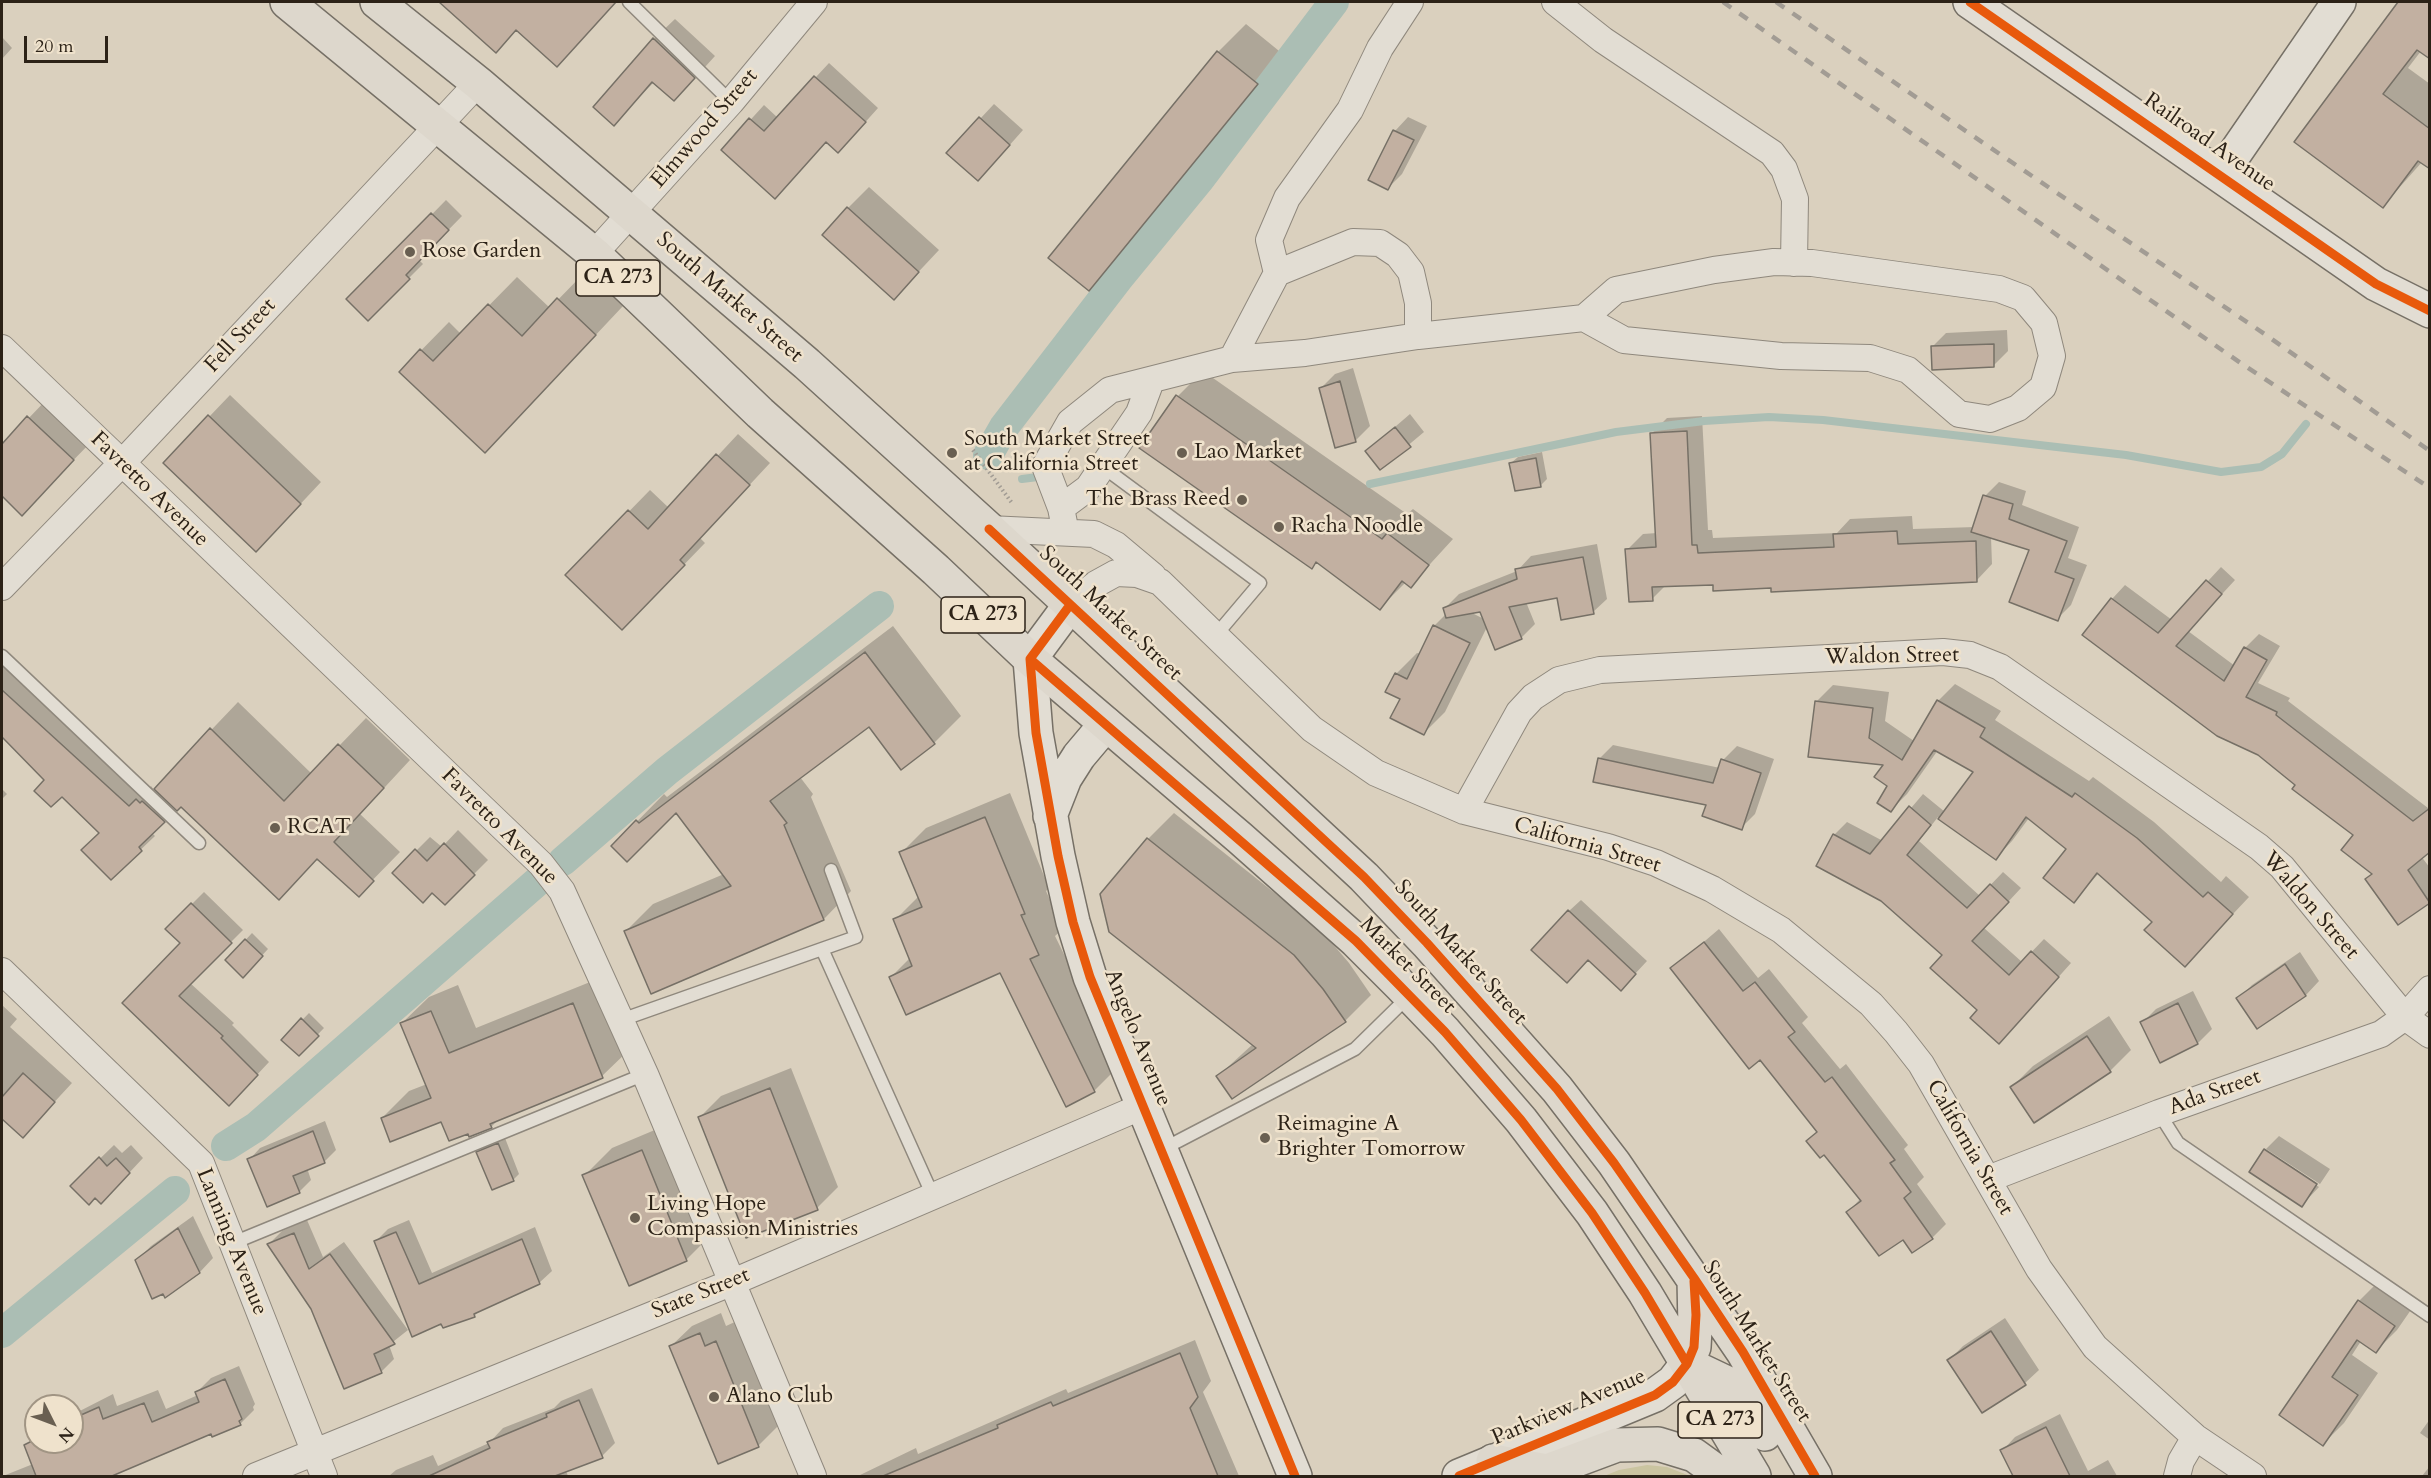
<!DOCTYPE html>
<style>
body{margin:0}
#map{position:relative;width:2431px;height:1478px;overflow:hidden;background:#dad0be;font-family:Cardo,serif}
canvas{display:block}
.frame{position:absolute;inset:0;border:3px solid #2c2217;pointer-events:none}
.north{position:absolute;left:24px;top:1394px;width:60px;height:60px;box-sizing:border-box;background:#efe2cc;border:2px solid #a19584;border-radius:50%;rotate:132deg;font-size:16px;font-weight:700;line-height:24px;text-align:center;color:#2c2217}
.north::after{content:'';display:block;margin:auto;width:21px;height:27px;background:#695f51;clip-path:polygon(50% 0,100% 100%,50% 72%,0 100%)}
.scale{position:absolute;left:24px;top:36px;width:84px;height:27px;box-sizing:border-box;border:3px solid #2c2217;border-top:0;padding-left:8px;font-size:18px;line-height:21px;white-space:nowrap;color:#2c2217;-webkit-text-stroke:4px #efe2cc;paint-order:stroke}
</style>
<div id="map">
<canvas width="2431" height="1478"></canvas>
<div class="frame"></div>
<div class="north">N</div>
<div class="scale">20 m</div>
</div>
<script>
const g = document.querySelector('canvas').getContext('2d');
g.lineJoin = 'round';
function fillPath(path, color) {
  g.fillStyle = color;
  g.fill(path, 'evenodd');
}
function toPath(rows) {
  const path = new Path2D();
  for (const r of rows) {
    path.moveTo(r[0], r[1]);
    for (let i = 2; i < r.length; i += 2) path.lineTo(r[i], r[i + 1]);
  }
  return path;
}
function strokePath(path, color, width, dash) {
  g.strokeStyle = color;
  g.lineWidth = width;
  g.lineCap = dash ? 'butt' : 'round';
  g.setLineDash(dash || []);
  g.stroke(path);
}
function write(font, color, halo, rows, align = 'center') {
  g.font = font + ' Cardo,serif';
  g.lineWidth = 5;
  g.setLineDash([]);
  g.textBaseline = 'middle';
  g.strokeStyle = halo;
  g.fillStyle = color;
  for (const [text, x, y, turn = 0] of rows) {
    g.save();
    g.translate(x, y);
    g.rotate((+turn || 0) * Math.PI / 180);
    g.textAlign = isNaN(turn) ? turn : align;
    if (halo) g.strokeText(text, 0, 0);
    g.fillText(text, 0, 0);
    g.restore();
  }
}
const green = toPath([
 [1647,1465,1667,1467,1690,1476,1604,1476,1619,1470]
]);
const shadow = toPath([
 [441,2,616,2,557,65,517,29,495,51],
 [2400,2,2430,2,2430,57,2421,51,2408,68,2430,84,2430,167,2422,162,2383,206,2296,142],
 [675,19,715,56,695,78,654,82,614,124,654,39],
 [1246,24,1284,55,1116,261,1089,289,1050,258,1218,52],
 [2,37,12,48,2,59],
 [829,63,878,108,852,137,723,150,764,105,778,118],
 [994,104,1023,130,992,165,949,152],
 [1408,117,1427,126,1402,174,1388,188,1370,179,1395,131],
 [869,187,939,250,894,298,848,208],
 [446,200,462,216,419,260,423,264,368,319,349,299],
 [586,271,623,306,513,423,401,371,449,322,461,334,517,277,550,308],
 [2007,330,2008,351,1994,365,1932,347,1946,333],
 [1353,368,1370,426,1356,440,1336,446,1321,388,1335,374],
 [1203,371,1407,514,1413,509,1453,539,1410,586,1406,582,1380,608,1317,561,1311,567,1141,447,1178,396],
 [230,395,321,482,277,529,165,463],
 [50,396,94,439,22,513,2,494,2,446],
 [1410,414,1424,432,1381,468,1367,451],
 [1702,416,1708,530,1712,530,1713,538,1837,533,1850,519,1912,516,1913,529,1975,527,1985,496,1999,482,2026,491,2022,505,2079,527,2068,558,2087,565,2071,605,2057,619,2031,549,1991,537,1992,564,1977,580,1773,586,1714,584,1666,585,1652,599,1627,550,1643,534,1657,533,1652,433,1667,418],
 [738,434,770,463,700,538,705,543,643,607,567,575,650,490,669,508],
 [1542,452,1547,479,1541,485,1511,463,1518,457],
 [1597,544,1607,599,1593,612,1558,596,1526,602,1535,624,1521,638,1487,627,1445,712,1424,733,1402,699,1396,674,1417,653,1421,654,1434,626,1446,614,1445,608,1459,594,1517,571,1531,556],
 [1481,610,1484,619,1470,612],
 [2221,567,2235,580,2188,631,2235,666,2245,648,2259,634,2280,646,2258,683,2290,698,2288,701,2428,808,2430,807,2430,850,2421,856,2430,868,2430,901,2398,923,2355,835,2298,784,2112,599,2125,585,2172,620],
 [893,626,961,716,934,743,869,725,800,777,813,794,811,797,851,891,824,919,651,992,626,931,653,904,724,874,677,811,613,846,664,794,667,797],
 [2,655,144,793,151,786,154,790,238,702,312,774,366,718,410,760,360,814,400,852,358,895,318,857,181,805,152,833,155,836,111,878,100,833,2,735],
 [1955,684,2001,711,1995,720,2089,781,2093,777,2154,822,2221,882,2226,876,2249,897,2185,965,2154,922,2099,873,2074,901,2068,848,2029,818,2012,841,1996,858,1938,817,1919,841,1980,896,2003,872,2021,888,1984,928,2022,962,2044,939,2071,963,2012,1029,1979,1010,1944,955,1882,900,1834,835,1847,822,1883,841,1923,794,1945,812,1975,772,1938,750,1907,794,1891,810,1885,763,1816,702,1833,685,1889,692,1885,721,1914,741,1938,701],
 [1613,745,1720,768,1723,760,1737,746,1774,759,1755,814,1741,828,1708,804,1599,759],
 [2,789,7,794,2,799],
 [1010,793,1049,888,1046,891,1063,929,1055,936,1119,1066,1094,1091,1066,1105,1000,971,891,977,910,958,895,920,919,896,901,853,926,828],
 [1174,813,1320,929,1349,963,1371,995,1345,1021,1218,1076,1253,1044,1148,839],
 [458,830,488,860,445,903,433,891,394,873,430,837,442,847],
 [204,892,243,930,190,983,234,1023,232,1025,269,1062,241,1092,124,1003,182,943,167,929],
 [1581,900,1647,961,1621,989,1569,911],
 [1719,929,1758,978,1769,969,1808,1017,1802,1023,1840,1069,1846,1064,1908,1145,1904,1149,1924,1177,1917,1184,1946,1224,1932,1238,1903,1238,1848,1212,1861,1198,1824,1153,1808,1141,1818,1131,1760,1058,1672,969],
 [252,933,268,949,243,976,227,960],
 [2300,952,2319,981,2306,995,2258,1027,2238,999,2252,985],
 [600,978,629,1050,602,1076,498,1120,491,1127,442,1120,382,1118,409,1091,427,1084,402,1023,429,997,458,985,476,1028],
 [2193,991,2212,1029,2198,1043,2161,1061,2142,1023,2156,1009],
 [2,1005,17,1019,10,1027,72,1083,23,1136,2,1117],
 [309,1013,324,1028,299,1054,283,1040],
 [2109,1016,2131,1050,2110,1071,2012,1087,2033,1066],
 [791,1068,838,1187,817,1208,700,1117,721,1096],
 [325,1121,336,1150,324,1162,307,1168,311,1180,300,1191,268,1205,249,1160,260,1148],
 [669,1124,714,1232,686,1260,584,1176,612,1148],
 [2279,1136,2330,1169,2320,1184,2266,1149],
 [505,1138,519,1174,513,1180,478,1153,484,1146],
 [114,1145,122,1153,131,1145,143,1158,115,1188,95,1196,72,1186],
 [2266,1149,2266,1152,2319,1187,2302,1205,2251,1171],
 [193,1216,213,1258,200,1272,166,1295,137,1260,151,1246],
 [307,1220,323,1257,344,1242,408,1330,389,1345,394,1359,381,1372,312,1309,269,1244,282,1231],
 [409,1220,432,1273,535,1227,552,1271,539,1283,482,1308,474,1316,444,1326,375,1242,388,1229],
 [2380,1280,2415,1304,2397,1330,2376,1351,2361,1341,2352,1355,2378,1373,2344,1423,2323,1444,2281,1415,2359,1301],
 [721,1313,726,1326,737,1321,779,1425,758,1446,670,1347,692,1326],
 [2005,1318,2039,1370,2025,1383,1949,1360,1963,1346],
 [1195,1340,1211,1381,1203,1392,1239,1476,858,1476,916,1448,918,1454,1066,1389,1068,1393],
 [239,1366,255,1404,253,1407,254,1410,240,1424,212,1432,107,1476,3,1476,33,1464,26,1445,36,1435,36,1442,72,1442,72,1415,113,1394,117,1406,158,1390,166,1409,198,1395,197,1392,211,1378],
 [592,1388,615,1443,602,1456,566,1471,568,1476,389,1476,396,1470,433,1455,438,1466,489,1443,503,1428,554,1408,561,1401],
 [2060,1414,2088,1471,2108,1460,2117,1476,2015,1476,2002,1451,2015,1437],
 [2430,1419,2430,1440,2420,1433],
 [2430,1466,2430,1476,2422,1476]
]);
const stream = toPath([
 [1022,479,1038,477],
 [1370,484,1616,432,1704,421,1769,417,1823,420,2126,455,2221,472,2261,467,2282,454,2306,424]
]);
const canal = toPath([
 [988,455,1004,427,1118,279,1200,179,1334,2],
 [563,861,667,771,879,606],
 [226,1146,256,1127,538,881],
 [2,1333,175,1191]
]);
const building = toPath([
 [439,2,616,2,557,67,516,30,496,53,439,2],
 [2398,2,2430,2,2430,59,2417,50,2383,94,2430,129,2430,169,2418,161,2383,208,2294,142,2398,2],
 [653,38,695,78,674,101,652,82,614,126,593,107,653,38],
 [1217,51,1258,84,1089,291,1048,258,1217,51],
 [814,76,866,122,838,153,826,142,775,199,721,150,749,118,764,131,814,76],
 [979,117,1010,145,978,181,946,153,979,117],
 [1393,130,1414,140,1388,190,1368,180,1393,130],
 [847,207,919,272,894,300,822,235,847,207],
 [431,213,449,230,406,275,410,279,368,321,346,299,431,213],
 [557,298,596,335,485,453,399,372,420,349,433,361,488,304,522,336,557,298],
 [1994,344,1994,367,1932,370,1931,346,1994,344],
 [1340,381,1356,442,1335,448,1319,388,1340,381],
 [1176,395,1382,539,1387,533,1429,565,1411,588,1402,581,1380,610,1316,562,1312,569,1139,448,1176,395],
 [208,415,301,504,256,552,163,463,208,415],
 [27,416,74,460,22,516,2,496,2,444,27,416],
 [1395,427,1411,447,1380,470,1365,451,1395,427],
 [1687,431,1692,545,1697,545,1698,553,1834,547,1833,534,1897,531,1898,544,1976,541,1977,582,1771,592,1771,588,1713,591,1713,585,1652,587,1653,601,1629,602,1625,549,1656,547,1650,433,1687,431],
 [716,454,750,485,680,560,685,565,622,630,565,575,628,510,648,529,716,454],
 [1536,458,1541,487,1515,491,1509,463,1536,458],
 [1983,495,2013,504,2009,519,2067,541,2055,572,2074,579,2058,621,2009,602,2029,550,1971,532,1983,495],
 [1583,557,1594,614,1561,620,1557,598,1509,607,1522,639,1495,650,1480,612,1446,618,1443,608,1517,579,1515,569,1583,557],
 [2206,580,2222,594,2176,646,2224,681,2244,647,2267,660,2246,697,2277,712,2276,715,2413,821,2430,808,2430,852,2408,870,2430,903,2398,925,2365,879,2372,874,2341,850,2353,835,2292,789,2295,785,2258,755,2217,736,2082,635,2111,598,2158,633,2206,580],
 [1433,625,1470,643,1424,735,1390,718,1400,699,1385,692,1395,673,1407,679,1433,625],
 [865,652,935,744,901,770,869,727,770,801,787,823,784,825,824,920,651,994,624,931,731,886,676,813,627,862,611,846,636,820,639,823,865,652],
 [2,690,129,806,136,799,140,803,142,801,165,822,139,847,142,851,111,880,81,850,99,833,62,797,51,807,34,791,44,780,2,737,2,690],
 [1937,700,1985,728,1980,737,2072,797,2075,793,2137,838,2203,897,2208,892,2233,914,2185,967,2144,930,2152,922,2097,873,2074,903,2043,878,2066,849,2026,817,1996,860,1938,819,1973,772,1934,750,1891,812,1877,803,1887,786,1874,777,1883,765,1808,757,1815,701,1873,708,1869,738,1902,760,1937,700],
 [210,728,284,801,338,744,384,788,334,842,374,881,359,897,317,859,279,900,181,807,177,811,154,789,210,728],
 [1598,758,1713,783,1721,759,1761,773,1742,830,1702,816,1706,805,1593,782,1598,758],
 [1909,806,1931,825,1907,855,1967,908,1990,884,2009,902,1972,941,2009,975,2031,951,2059,977,1999,1044,1970,1018,1977,1010,1930,968,1942,955,1881,901,1816,866,1833,834,1870,854,1909,806],
 [985,817,1025,914,1021,915,1039,955,1030,959,1095,1092,1066,1107,1000,973,906,1015,889,977,912,966,893,919,922,907,899,852,985,817],
 [1147,838,1294,955,1323,989,1346,1022,1232,1099,1216,1076,1256,1048,1109,932,1100,894,1147,838],
 [444,843,475,875,445,905,432,893,423,903,392,873,415,849,427,861,444,843],
 [191,903,232,943,179,996,223,1036,221,1038,258,1075,229,1106,122,1003,180,943,165,929,191,903],
 [1568,910,1636,974,1621,991,1588,960,1567,983,1531,950,1568,910],
 [245,939,263,956,243,978,225,960,245,939],
 [1704,942,1743,991,1755,982,1795,1032,1788,1037,1825,1082,1832,1077,1895,1160,1890,1163,1911,1192,1904,1198,1933,1239,1912,1253,1903,1240,1879,1256,1846,1212,1861,1201,1824,1155,1820,1158,1806,1141,1817,1132,1760,1060,1749,1069,1670,968,1704,942],
 [2285,964,2306,996,2257,1029,2236,998,2285,964],
 [573,1003,603,1078,490,1124,492,1128,469,1137,468,1134,449,1141,441,1122,390,1142,381,1118,431,1098,400,1023,431,1011,449,1053,573,1003],
 [2178,1003,2198,1044,2160,1063,2140,1022,2178,1003],
 [301,1018,319,1036,299,1056,281,1040,301,1018],
 [2087,1036,2111,1072,2034,1123,2010,1087,2087,1036],
 [23,1073,55,1102,23,1138,2,1119,2,1097,23,1073],
 [770,1088,818,1210,746,1238,698,1117,770,1088],
 [313,1131,325,1163,293,1176,300,1193,267,1207,247,1159,313,1131],
 [498,1143,514,1181,492,1190,476,1152,498,1143],
 [2264,1149,2317,1184,2302,1207,2249,1172,2264,1149],
 [642,1150,687,1261,629,1286,582,1175,642,1150],
 [99,1157,107,1166,116,1158,130,1173,101,1204,95,1198,89,1205,70,1186,99,1157],
 [178,1228,200,1273,165,1298,163,1294,152,1299,135,1260,178,1228],
 [396,1232,419,1284,522,1239,540,1284,474,1314,475,1317,443,1328,441,1324,412,1337,374,1241,396,1232],
 [294,1233,309,1269,330,1254,395,1344,374,1354,382,1373,344,1389,311,1309,267,1244,294,1233],
 [2358,1300,2395,1326,2376,1353,2357,1340,2332,1377,2358,1395,2323,1446,2279,1415,2358,1300],
 [1991,1331,2026,1385,1982,1413,1947,1360,1991,1331],
 [700,1333,705,1346,716,1341,759,1447,718,1464,669,1346,700,1333],
 [1180,1353,1198,1397,1190,1408,1218,1476,883,1476,998,1428,997,1425,1051,1402,1053,1406,1180,1353],
 [225,1379,242,1419,239,1421,241,1425,212,1437,211,1434,112,1476,36,1476,24,1445,36,1439,36,1442,72,1442,72,1419,99,1407,103,1419,144,1403,152,1422,199,1402,195,1392,225,1379],
 [579,1400,603,1458,555,1476,429,1476,490,1448,487,1442,547,1417,546,1414,579,1400],
 [2046,1427,2070,1476,2013,1476,2000,1450,2046,1427]
]);
const path = toPath([
 [973,450,1012,503]
]);
const lane = toPath([
 [629,2,731,102],
 [1103,467,1260,583,1216,635],
 [2,656,199,843],
 [822,949,856,937,831,870],
 [621,1020,822,949,933,1196],
 [2159,1113,2178,1143,2430,1316],
 [1163,1149,1355,1049,1409,996],
 [233,1243,645,1074]
]);
const street = toPath([
 [1555,2,1603,40,1772,153,1784,169,1795,199,1794,263],
 [594,254,731,102,814,2],
 [1277,273,1353,242,1380,243,1398,255,1411,272,1418,303,1418,336],
 [2,348,541,864,562,891,645,1074,813,1476],
 [1232,359,1277,273,1269,240,1287,198,1350,110,1380,48,1410,2],
 [1061,508,1045,466,1070,422,1110,390,1232,359,1305,353,1418,336,1584,318,1624,340,1781,356,1870,358,1908,370,1959,414,1990,419,2018,408,2043,387,2052,356,2044,323,2023,298,1999,289,1812,263,1774,262,1714,270,1616,290,1584,318],
 [1064,523,1061,508,1088,488,1139,413,1151,381],
 [989,529,1094,534,1116,545,1153,576],
 [2,587,121,464,478,83],
 [1070,605,1096,584,1116,573,1137,574,1160,582,1312,729,1376,773,1464,811,1608,847,1656,863,1712,889,1781,930,1871,1004,1896,1032,1921,1064,2039,1269,2095,1347,2195,1437,2253,1476],
 [1464,811,1519,712,1533,697,1559,680,1600,670,1943,652,1970,655,2000,667,2259,847,2282,867,2405,1017,2430,1035],
 [2,971,201,1163,324,1476],
 [1988,1179,2159,1113,2381,1034,2405,1017,2430,989],
 [256,1476,733,1282,1143,1106],
 [2177,1476,2181,1461,2195,1437]
]);
const secondary = toPath([
 [1970,2,2376,284,2430,311],
 [2220,175,2339,2],
 [1070,605,1030,659,1036,733,1058,856,1073,922,1090,977,1295,1476],
 [1050,816,1065,778,1079,756,1106,724],
 [1459,1476,1655,1395,1673,1382,1687,1364]
]);
const primary = toPath([
 [287,2,594,254,760,413,936,570,1030,659,1240,838,1356,941,1401,986,1445,1032,1521,1120,1592,1213,1645,1293,1754,1476],
 [377,2,478,83,807,364,989,529,1364,877,1427,943,1557,1089,1614,1163,1743,1352,1815,1476],
 [1687,1364,1727,1383,1745,1399,1765,1434],
 [1687,1364,1694,1347,1695,1329,1694,1278],
 [1493,1461,1547,1471,1617,1445,1658,1444,1694,1455,1723,1476]
]);
const rail = toPath([
 [1723,2,2242,364,2430,488],
 [1776,2,2266,335,2430,451]
]);
const cycleway = toPath([
 [1970,2,2376,284,2430,311],
 [989,529,1364,877,1427,943,1557,1089,1614,1163,1694,1278,1743,1352,1815,1476],
 [1070,605,1030,659,1036,733,1058,856,1073,922,1090,977,1295,1476],
 [1030,659,1356,941,1445,1032,1521,1120,1592,1213,1645,1293,1687,1364],
 [1459,1476,1655,1395,1673,1382,1687,1364,1694,1347,1696,1315,1694,1281]
]);
const markers = [
 [410,252,6,"#695f51"],
 [952,453,6,"#695f51"],
 [1182,453,6,"#695f51"],
 [1242,500,6,"#695f51"],
 [1279,527,6,"#695f51"],
 [275,828,6,"#695f51"],
 [1265,1138,6,"#695f51"],
 [635,1218,6,"#695f51"],
 [714,1397,6,"#695f51"]
];
const shields = [
 [618,278,84],
 [983,615,84],
 [1720,1420,84]
];
const shieldNames = [
 ["CA 273",618,278],
 ["CA 273",983,615],
 ["CA 273",1720,1420]
];
const streetNames = [
 ["Elmwood Street",705,129,-49],
 ["Railroad Avenue",2209,143,35],
 ["South Market Street",729,298,41],
 ["Fell Street",241,336,-47],
 ["Favretto Avenue",149,490,44],
 ["South Market Street",1110,614,43],
 ["Waldon Street",1892,657,-1],
 ["Favretto Avenue",499,827,45],
 ["California Street",1587,846,16],
 ["Waldon Street",2310,906,49],
 ["South Market Street",1460,953,48],
 ["Market Street",1407,966,45],
 ["Angelo Avenue",1137,1038,68],
 ["Ada Street",2215,1093,-20],
 ["California Street",1969,1148,60],
 ["Lanning Avenue",231,1242,68],
 ["State Street",701,1294,-22],
 ["South Market Street",1756,1342,58],
 ["Parkview Avenue",1569,1408,-23]
];
const poiNames = [
 ["Rose Garden",422,252],
 ["South Market Street",964,440],
 ["at California Street",964,465],
 ["Lao Market",1194,453],
 ["The Brass Reed",1230,500,"right"],
 ["Racha Noodle",1291,527],
 ["RCAT",287,828],
 ["Reimagine A",1277,1125],
 ["Brighter Tomorrow",1277,1150],
 ["Living Hope",647,1205],
 ["Compassion Ministries",647,1230],
 ["Alano Club",726,1397]
];
fillPath(green, '#cac4a0');
fillPath(shadow, '#0003');
strokePath(stream, '#abbeb4', 8);
strokePath(canal, '#abbeb4', 30);
fillPath(building, '#c2b0a1');
strokePath(building, '#767066', 1.5);
strokePath(lane, '#8f887d', 15);
strokePath(street, '#8f887d', 28);
strokePath(secondary, '#767066', 36);
strokePath(primary, '#767066', 36);
strokePath(path, '#a29c94', 4, [1.5, 3]);
strokePath(lane, '#e2ddd3', 12);
strokePath(street, '#e2ddd3', 26);
strokePath(secondary, '#e2ddd3', 33);
strokePath(primary, '#ddd7cc', 33);
strokePath(rail, '#a29c94', 4.5, [10, 10]);
strokePath(cycleway, '#e8590c', 9);
for (const [x, y, r, color] of markers) {
  const dot = new Path2D();
  dot.arc(x, y, r, 0, 2 * Math.PI);
  g.fillStyle = color;
  g.fill(dot);
  strokePath(dot, '#efe2cc', 2);
}
for (const [x, y, w] of shields) {
  const box = new Path2D();
  box.roundRect(x - w / 2, y - 18, w, 36, 4.5);
  g.fillStyle = '#efe2cc';
  g.fill(box);
  strokePath(box, '#2c2217', 1.5);
}
write('bold 21px', '#2c2217', null, shieldNames);
write('22px', '#2c2217', '#efe2cc', streetNames);
write('22px', '#2c2217', '#efe2cc', poiNames, 'left');
</script>
